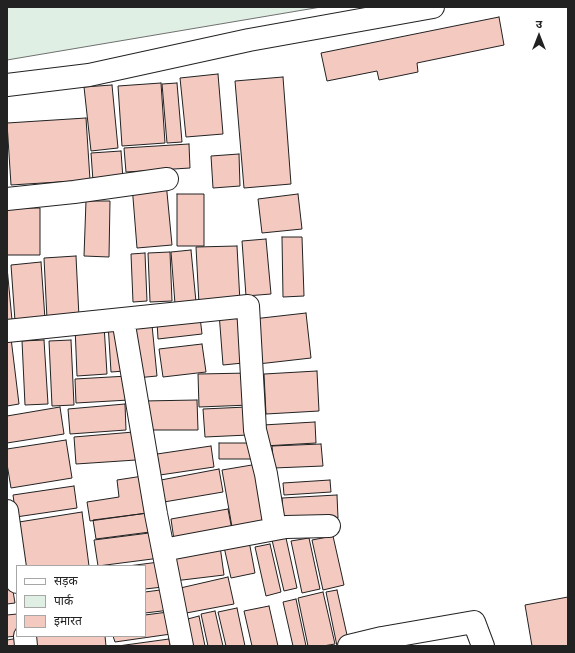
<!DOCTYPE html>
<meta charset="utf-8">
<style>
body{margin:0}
#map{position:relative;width:575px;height:653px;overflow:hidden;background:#fff;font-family:"Space Grotesk","Noto Sans Devanagari",sans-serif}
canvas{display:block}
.frame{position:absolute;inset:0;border:8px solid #222;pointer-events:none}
.legend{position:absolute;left:16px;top:565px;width:130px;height:72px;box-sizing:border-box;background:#fff;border:1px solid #a7a7a7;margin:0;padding:5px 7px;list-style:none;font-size:12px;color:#222}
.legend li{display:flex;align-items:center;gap:8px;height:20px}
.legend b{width:20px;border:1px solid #a7a7a7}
.north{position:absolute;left:519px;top:16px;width:40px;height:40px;-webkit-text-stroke:3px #fff;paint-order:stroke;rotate:0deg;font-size:11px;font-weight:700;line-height:16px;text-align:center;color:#222}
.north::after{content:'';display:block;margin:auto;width:14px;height:18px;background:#222;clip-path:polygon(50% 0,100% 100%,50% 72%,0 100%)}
</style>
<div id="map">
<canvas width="575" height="653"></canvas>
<div class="frame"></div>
<ul class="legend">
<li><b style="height:5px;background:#fff"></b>सड़क</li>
<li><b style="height:11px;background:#e0efe3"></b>पार्क</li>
<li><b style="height:11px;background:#f3c9c0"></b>इमारत</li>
</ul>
<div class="north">उ</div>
</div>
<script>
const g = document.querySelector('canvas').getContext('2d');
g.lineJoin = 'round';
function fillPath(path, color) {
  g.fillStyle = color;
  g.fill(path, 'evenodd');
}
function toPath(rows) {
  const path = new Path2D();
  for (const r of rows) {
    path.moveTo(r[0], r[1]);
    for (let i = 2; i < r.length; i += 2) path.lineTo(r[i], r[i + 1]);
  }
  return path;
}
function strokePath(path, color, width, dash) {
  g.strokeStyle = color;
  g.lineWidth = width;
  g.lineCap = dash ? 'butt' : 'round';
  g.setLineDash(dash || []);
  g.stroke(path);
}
const green = toPath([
 [7,7,321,7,7,60,7,7]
]);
const building = toPath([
 [499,17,504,45,417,63,418,72,379,80,377,71,327,81,321,53,499,17],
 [218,74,223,134,186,137,180,78,218,74],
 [283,77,291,184,244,188,235,81,283,77],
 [161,83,165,143,122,146,118,86,161,83],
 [177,83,182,142,167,143,162,84,177,83],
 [112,85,118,148,91,151,84,87,112,85],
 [86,118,90,180,11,185,7,123,86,118],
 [189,144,190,168,126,172,124,148,189,144],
 [121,151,123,179,93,181,91,153,121,151],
 [239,154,240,186,213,188,211,156,239,154],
 [166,182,172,245,137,248,132,185,166,182],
 [177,194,204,194,204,246,177,246,177,194],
 [298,194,302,229,262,233,258,199,298,194],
 [86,201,110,201,109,257,84,256,86,201],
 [7,208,40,208,40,255,7,255,7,208],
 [282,237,302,237,304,296,283,297,282,237],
 [266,239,271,294,246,296,242,241,266,239],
 [237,246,240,302,199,304,196,247,237,246],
 [191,250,196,302,175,304,171,252,191,250],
 [170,252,172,301,150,302,148,253,170,252],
 [145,253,147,301,133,302,131,254,145,253],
 [76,256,79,317,47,319,44,258,76,256],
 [41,262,45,319,15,321,11,265,41,262],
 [7,267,12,320,7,321,7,267],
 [239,311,243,363,223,365,219,313,239,311],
 [306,313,311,358,258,364,253,319,306,313],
 [200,317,202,334,158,339,157,321,200,317],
 [108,323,122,323,125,371,111,372,108,323],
 [104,325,107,374,77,376,75,326,104,325],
 [152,325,157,376,136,378,131,327,152,325],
 [11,338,19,404,7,406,7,339,11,338],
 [44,340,48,404,25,405,22,341,44,340],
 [71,340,74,405,52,406,49,341,71,340],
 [202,344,206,372,163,377,159,349,202,344],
 [317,371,319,411,266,414,264,374,317,371],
 [250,373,250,405,199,407,198,374,250,373],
 [128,376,129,400,76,403,75,379,128,376],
 [197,400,198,430,144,430,143,401,197,400],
 [125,404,126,430,70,434,68,409,125,404],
 [60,407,64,434,7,443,7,416,60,407],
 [247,407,248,435,205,437,203,409,247,407],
 [315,422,316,443,264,446,263,425,315,422],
 [134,432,136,460,76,464,74,437,134,432],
 [66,440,72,478,11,488,7,464,7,449,66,440],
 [219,443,255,443,255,459,219,459,219,443],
 [321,444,323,466,274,468,272,446,321,444],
 [211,446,214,467,160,475,157,454,211,446],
 [258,464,268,520,232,527,222,470,258,464],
 [219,469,223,492,164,502,161,480,219,469],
 [143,476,147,513,90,521,87,502,119,497,117,480,143,476],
 [330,480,331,492,284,495,283,483,330,480],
 [74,486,77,508,16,517,13,495,74,486],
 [337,495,338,518,283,522,282,498,337,495],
 [228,509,232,530,174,540,171,519,228,509],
 [82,512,89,566,25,566,19,522,82,512],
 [148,513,150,532,96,539,93,520,148,513],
 [157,532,160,558,98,566,94,540,157,532],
 [333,536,344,585,323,590,312,540,333,536],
 [286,538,297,588,284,591,272,540,286,538],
 [309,538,320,589,302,593,291,541,309,538],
 [249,541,255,573,231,578,224,547,249,541],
 [270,544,281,592,266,596,255,547,270,544],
 [220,546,224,575,174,581,170,553,220,546],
 [159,562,163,587,145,589,145,566,128,566,159,562],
 [7,567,9,567,15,603,7,604,7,567],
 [228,577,234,604,181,614,176,589,228,577],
 [168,589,170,610,145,613,145,592,168,589],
 [337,590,349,644,337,646,326,592,337,590],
 [323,592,335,644,323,646,308,646,298,598,323,592],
 [568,597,568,646,532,646,525,605,568,597],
 [296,599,306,646,293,646,283,602,296,599],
 [269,606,278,646,252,646,244,611,269,606],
 [237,608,245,646,226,646,218,612,237,608],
 [215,611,223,646,208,646,201,614,215,611],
 [168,612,171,634,115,642,113,636,145,636,145,615,168,612],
 [17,614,17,636,7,637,7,615,17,614],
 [199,616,205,646,189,646,184,620,199,616],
 [31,636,105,636,106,646,32,646,31,636],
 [19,638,20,646,7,646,7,640,19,638],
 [169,639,170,646,118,646,169,639]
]);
const minor = toPath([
 [7,85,89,75,249,40,433,7],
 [7,199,74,192,167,179],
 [123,319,156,514,182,646],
 [7,331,248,306,255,430,266,474,275,529],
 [7,511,17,582],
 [163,550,286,527,329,526],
 [25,636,26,646],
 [349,646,382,638,474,622,483,646]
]);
fillPath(green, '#e0efe3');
strokePath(green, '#6f6f6f', 1);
fillPath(building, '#f3c9c0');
strokePath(building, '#222', 1);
strokePath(minor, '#222', 24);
strokePath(minor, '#fff', 22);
</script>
